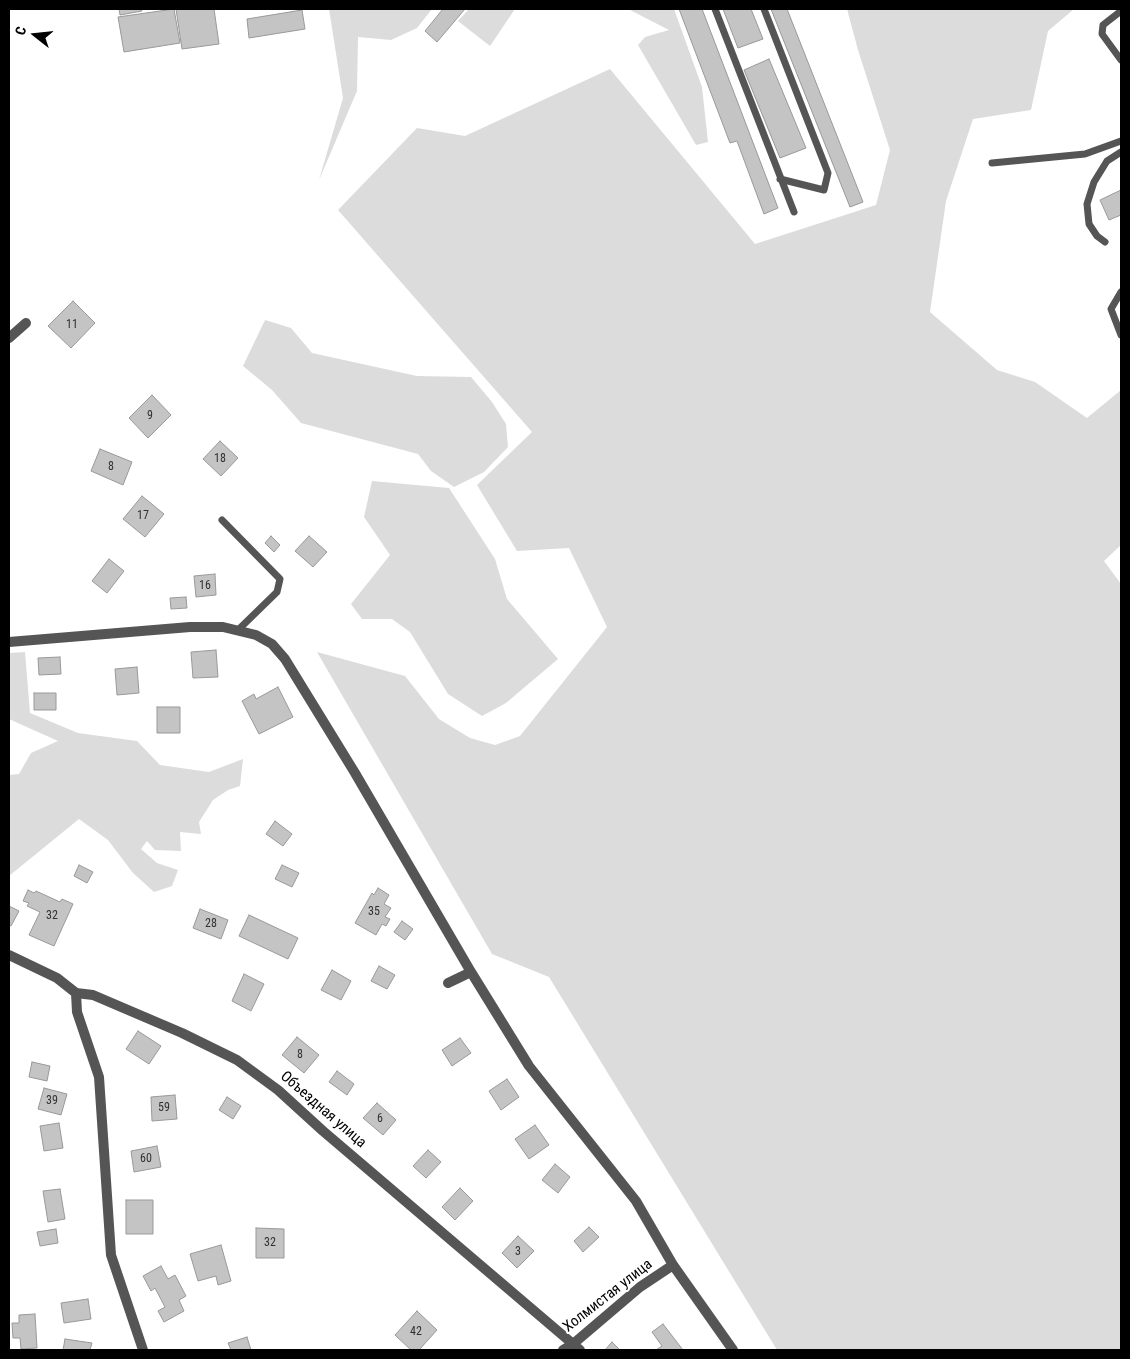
<!DOCTYPE html>
<meta charset="utf-8">
<style>
body{margin:0}
#map{position:relative;width:1130px;height:1359px;overflow:hidden;background:#fff;font-family:"Roboto Condensed",sans-serif}
canvas{display:block}
.frame{position:absolute;inset:0;border:10px solid #000;pointer-events:none}
.north{position:absolute;left:10px;top:10px;width:50px;height:50px;-webkit-text-stroke:4px #fff;paint-order:stroke;rotate:286deg;font-size:14px;font-weight:700;line-height:20px;text-align:center;color:#000}
.north::after{content:'';display:block;margin:auto;width:18px;height:22px;background:#000;clip-path:polygon(50% 0,100% 100%,50% 72%,0 100%)}
</style>
<div id="map">
<canvas width="1130" height="1359"></canvas>
<div class="frame"></div>
<div class="north">С</div>
</div>
<script>
const g = document.querySelector('canvas').getContext('2d');
g.lineJoin = 'round';
function fillPath(path, color) {
  g.fillStyle = color;
  g.fill(path, 'evenodd');
}
function toPath(rows) {
  const path = new Path2D();
  for (const r of rows) {
    path.moveTo(r[0], r[1]);
    for (let i = 2; i < r.length; i += 2) path.lineTo(r[i], r[i + 1]);
  }
  return path;
}
function strokePath(path, color, width, dash) {
  g.strokeStyle = color;
  g.lineWidth = width;
  g.lineCap = dash ? 'butt' : 'round';
  g.setLineDash(dash || []);
  g.stroke(path);
}
function write(font, color, halo, rows, align = 'center') {
  g.font = font + ' "Roboto Condensed",sans-serif';
  g.lineWidth = 4;
  g.setLineDash([]);
  g.textBaseline = 'middle';
  g.strokeStyle = halo;
  g.fillStyle = color;
  for (const [text, x, y, turn = 0] of rows) {
    g.save();
    g.translate(x, y);
    g.rotate((+turn || 0) * Math.PI / 180);
    g.textAlign = isNaN(turn) ? turn : align;
    if (halo) g.strokeText(text, 0, 0);
    g.fillText(text, 0, 0);
    g.restore();
  }
}
const green = toPath([
 [329,9,432,9,417,28,391,40,358,37,357,91,319,180,343,98],
 [469,9,515,9,490,46,458,21],
 [628,9,674,9,702,87,708,142,696,145,638,45,645,37,669,30],
 [847,9,1074,9,1048,31,1031,110,973,119,946,201,930,312,997,370,1035,382,1087,418,1121,390,1121,545,1104,561,1121,584,1121,1350,777,1350,549,977,492,954,317,652,405,676,439,719,470,738,495,745,520,736,607,627,569,548,517,551,477,485,532,432,338,210,417,128,465,136,610,69,755,244,876,205,890,150,858,50],
 [265,320,291,328,312,353,417,376,471,377,492,402,506,424,508,447,484,472,454,487,431,471,418,454,301,423,272,390,243,366],
 [372,481,449,488,495,559,507,599,558,659,506,703,482,716,448,694,410,632,392,619,362,619,351,604,390,555,364,517],
 [25,652,30,713,78,733,137,741,160,765,209,772,243,759,240,786,228,790,213,800,199,822,201,834,180,832,181,851,155,850,147,841,141,849,157,863,178,870,172,886,154,892,133,873,108,840,79,819,9,876,9,775,19,774,31,753,58,741,9,719,9,653]
]);
const building = toPath([
 [119,9,141,9,142,11,120,15,119,9],
 [174,9,180,43,124,52,118,17,174,9],
 [176,9,214,9,219,44,182,49,176,9],
 [443,9,465,9,437,42,425,31,443,9],
 [679,9,702,9,778,208,764,214,737,141,730,143,679,9],
 [723,9,751,9,763,39,738,48,723,9],
 [771,9,787,9,863,202,850,207,771,9],
 [302,10,305,29,249,38,247,19,302,10],
 [769,59,806,148,780,158,744,70,769,59],
 [1121,190,1121,215,1109,220,1100,200,1121,190],
 [73,301,95,323,71,348,48,326,73,301],
 [152,395,171,415,148,438,129,418,152,395],
 [220,441,238,458,221,476,203,459,220,441],
 [100,449,132,462,123,485,91,471,100,449],
 [142,496,164,514,145,537,123,519,142,496],
 [271,536,280,545,274,552,265,543,271,536],
 [309,536,327,552,313,567,295,551,309,536],
 [109,559,124,571,107,593,92,581,109,559],
 [215,574,216,595,196,597,194,576,215,574],
 [186,597,187,608,171,609,170,598,186,597],
 [216,650,218,677,193,678,191,652,216,650],
 [60,657,61,674,39,675,38,658,60,657],
 [137,667,139,693,117,695,115,669,137,667],
 [278,687,293,717,259,734,242,701,254,694,256,699,278,687],
 [34,693,56,693,56,710,34,710,34,693],
 [157,707,180,707,180,733,157,733,157,707],
 [275,821,292,834,283,846,266,834,275,821],
 [79,865,93,872,87,883,74,876,79,865],
 [282,865,299,873,292,887,275,879,282,865],
 [378,888,389,895,384,904,391,908,385,917,390,919,386,926,382,924,376,935,355,923,372,893,374,895,378,888],
 [28,890,34,893,36,891,60,902,62,899,73,904,54,946,29,935,40,912,27,906,29,903,23,901,28,890],
 [9,906,19,911,11,926,9,925,9,906],
 [200,909,228,920,221,939,193,928,200,909],
 [249,915,298,938,288,959,239,936,249,915],
 [402,921,413,929,405,940,394,932,402,921],
 [379,966,395,975,387,989,371,981,379,966],
 [332,970,351,981,341,1000,321,990,332,970],
 [244,974,264,984,251,1011,232,1001,244,974],
 [138,1031,161,1046,149,1064,126,1049,138,1031],
 [297,1037,319,1055,304,1073,282,1055,297,1037],
 [460,1038,471,1053,452,1066,442,1050,460,1038],
 [32,1062,50,1066,47,1081,29,1077,32,1062],
 [337,1071,354,1084,347,1095,329,1082,337,1071],
 [507,1079,519,1097,501,1110,489,1091,507,1079],
 [44,1088,67,1094,61,1115,38,1109,44,1088],
 [175,1095,177,1119,152,1121,151,1097,175,1095],
 [227,1097,241,1106,233,1119,219,1110,227,1097],
 [377,1103,396,1120,383,1135,363,1118,377,1103],
 [59,1123,63,1148,44,1151,40,1126,59,1123],
 [535,1125,549,1145,529,1159,515,1139,535,1125],
 [157,1146,161,1167,134,1172,131,1151,157,1146],
 [428,1150,441,1162,426,1178,413,1166,428,1150],
 [555,1164,570,1177,558,1193,542,1180,555,1164],
 [460,1188,473,1201,455,1220,442,1207,460,1188],
 [60,1189,65,1219,48,1222,43,1191,60,1189],
 [126,1200,153,1200,153,1234,126,1234,126,1200],
 [589,1227,599,1237,583,1252,574,1241,589,1227],
 [256,1228,284,1229,284,1258,256,1258,256,1228],
 [56,1229,58,1243,40,1246,37,1232,56,1229],
 [518,1236,534,1251,517,1268,502,1253,518,1236],
 [221,1245,231,1281,218,1285,216,1276,198,1281,190,1254,221,1245],
 [161,1266,168,1279,175,1275,186,1296,179,1300,184,1311,164,1322,158,1311,165,1307,155,1288,151,1291,143,1276,161,1266],
 [88,1299,91,1319,64,1323,61,1303,88,1299],
 [417,1311,437,1330,419,1350,411,1350,395,1335,417,1311],
 [35,1314,37,1348,21,1349,20,1338,13,1338,12,1323,19,1323,19,1315,35,1314],
 [663,1324,683,1350,656,1350,662,1346,652,1332,663,1324],
 [247,1337,251,1350,231,1350,228,1343,247,1337],
 [65,1339,92,1343,90,1350,63,1350,65,1339],
 [612,1342,620,1350,605,1350,612,1342]
]);
const service = toPath([
 [715,9,794,212],
 [764,9,828,173,824,190,780,179],
 [1121,11,1103,25,1102,34,1121,60],
 [992,163,1085,154,1121,141],
 [1105,242,1097,236,1089,224,1087,204,1094,182,1107,161,1121,152],
 [1121,292,1111,309,1121,335],
 [222,520,280,579,277,592,238,630]
]);
const minor = toPath([
 [9,338,26,323],
 [9,642,190,627,223,627,256,635,272,644,285,659,355,773,471,972,448,983],
 [9,955,57,978,76,993,93,995,182,1033,237,1060,278,1090,323,1131,580,1350],
 [471,972,529,1066,636,1201,673,1265,733,1350],
 [76,993,77,1012,99,1077,111,1255,143,1350],
 [563,1350,573,1344,640,1287,673,1265]
]);
const numberNames = [
 ["11",72,325],
 ["9",150,416],
 ["18",220,459],
 ["8",111,467],
 ["17",143,516],
 ["16",205,586],
 ["35",374,912],
 ["32",52,916],
 ["28",211,924],
 ["8",300,1055],
 ["39",52,1101],
 ["59",164,1108],
 ["6",380,1119],
 ["60",146,1159],
 ["32",270,1243],
 ["3",518,1252],
 ["42",416,1332]
];
const streetNames = [
 ["Объездная улица",323,1110,41],
 ["Холмистая улица",608,1296,-38]
];
fillPath(green, '#dcdcdc');
fillPath(building, '#c4c4c4');
strokePath(building, '#999', 1);
strokePath(service, '#555', 7);
strokePath(minor, '#555', 10);
write('12px', '#313131', null, numberNames);
write('15px', '#000', '#fff', streetNames);
</script>
